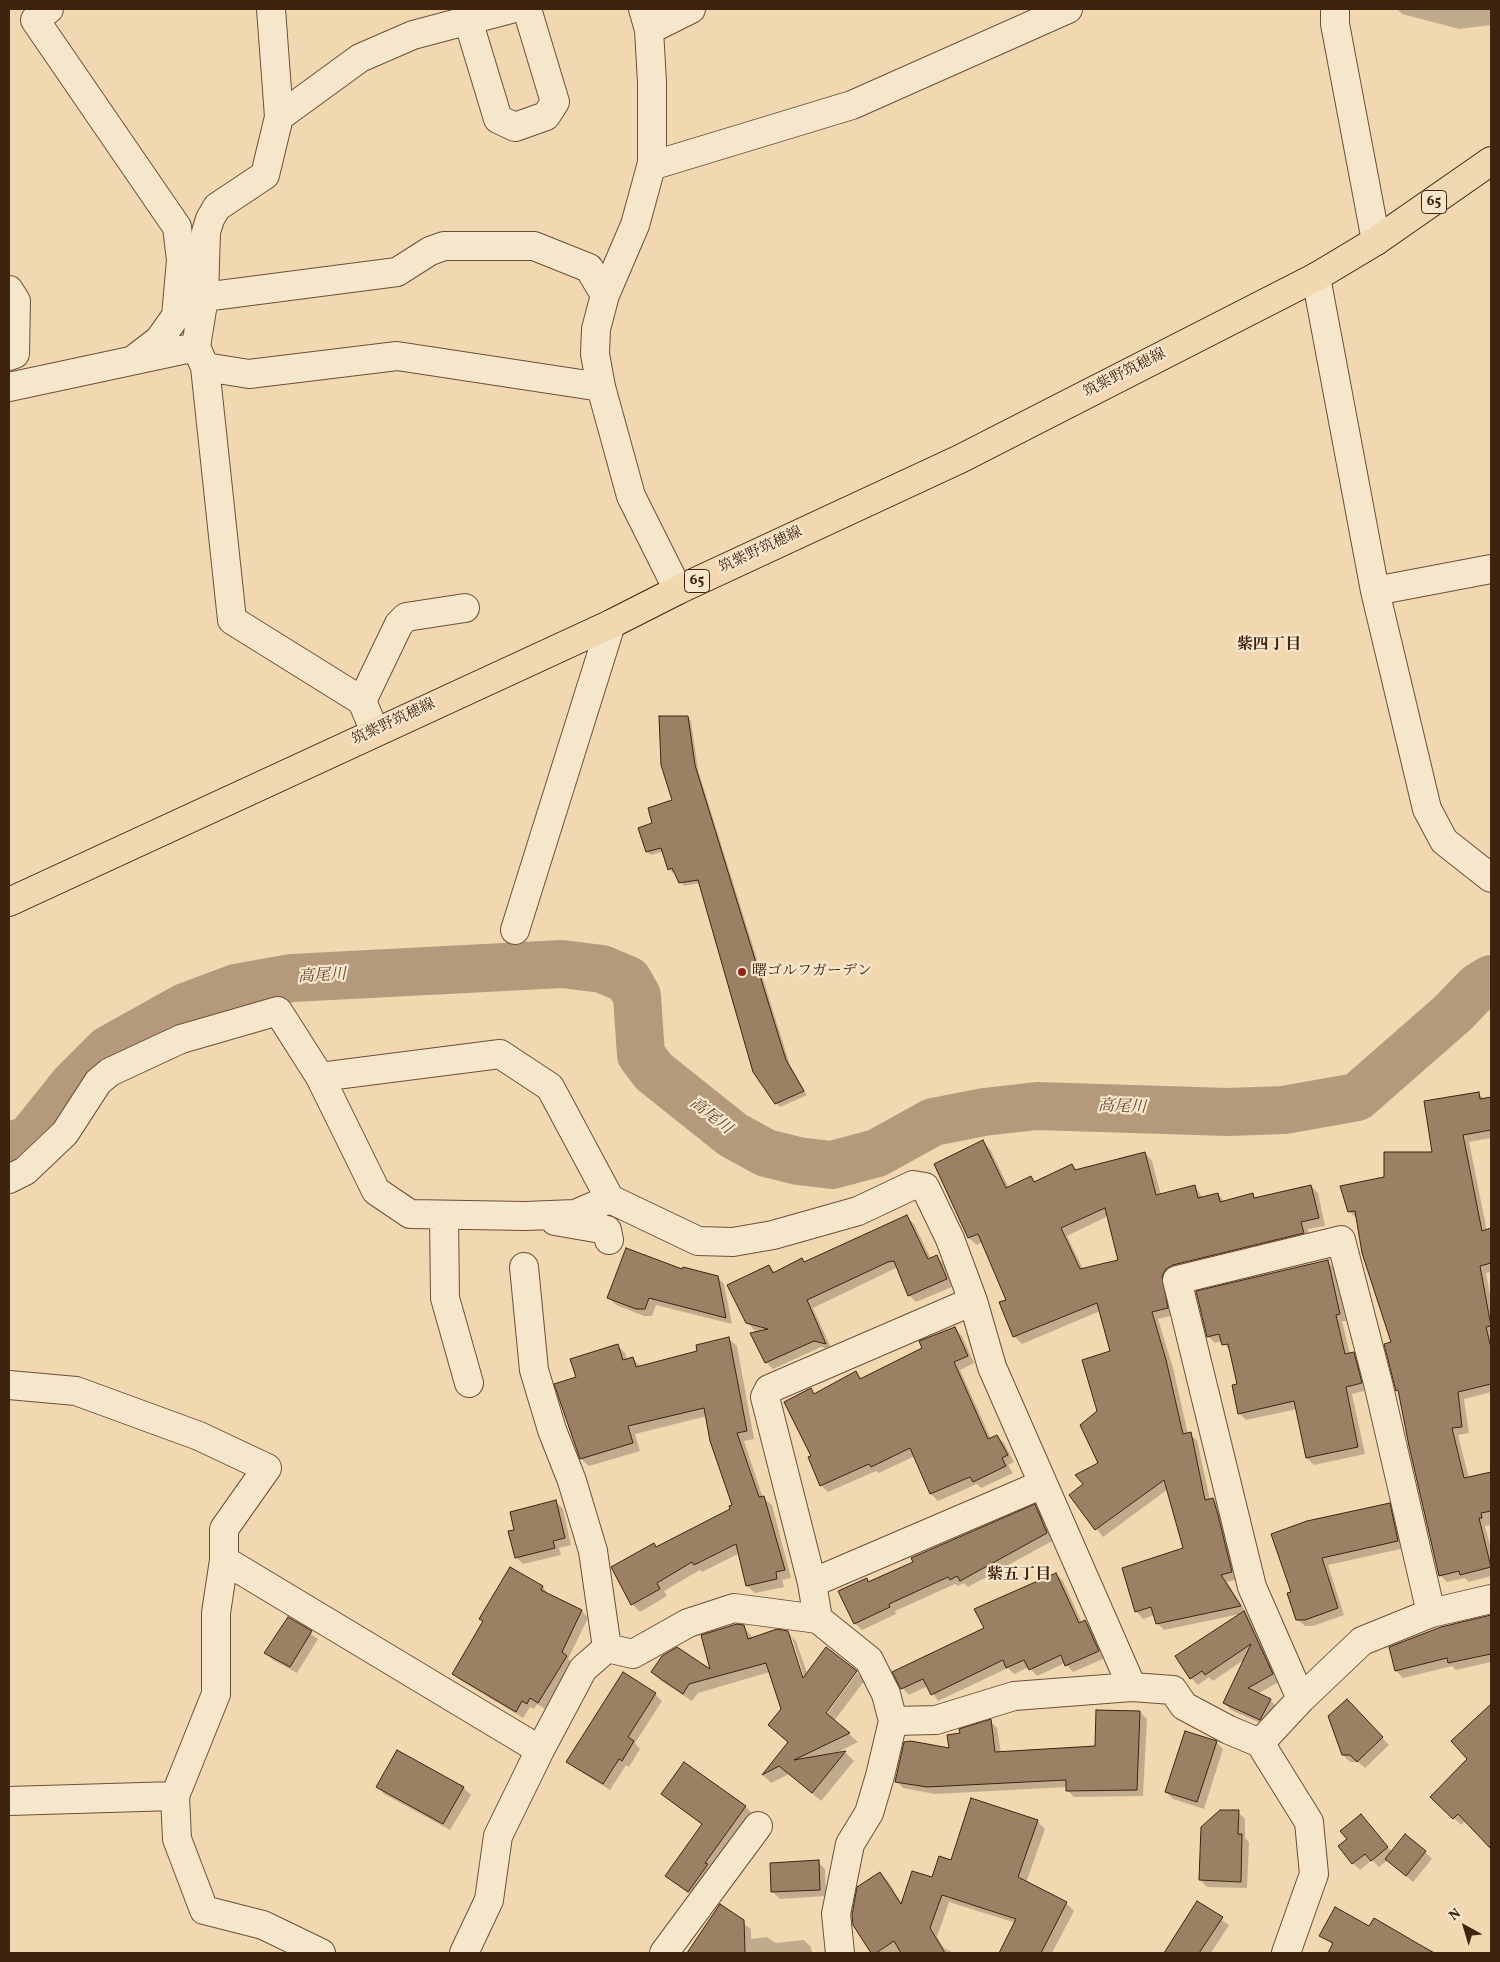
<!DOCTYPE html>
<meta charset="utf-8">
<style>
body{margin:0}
#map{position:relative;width:1500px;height:1962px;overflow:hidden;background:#f1d8b1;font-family:Vollkorn,serif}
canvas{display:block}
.frame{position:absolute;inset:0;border:10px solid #3e230f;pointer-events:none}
.north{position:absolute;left:1440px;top:1902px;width:50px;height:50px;-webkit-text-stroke:4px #f6e6cc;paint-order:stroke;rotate:321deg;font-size:14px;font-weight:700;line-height:20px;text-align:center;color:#3e230f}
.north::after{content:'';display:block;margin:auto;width:18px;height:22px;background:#3e230f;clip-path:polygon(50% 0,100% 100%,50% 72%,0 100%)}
</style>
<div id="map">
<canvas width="1500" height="1962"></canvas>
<div class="frame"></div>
<div class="north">N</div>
</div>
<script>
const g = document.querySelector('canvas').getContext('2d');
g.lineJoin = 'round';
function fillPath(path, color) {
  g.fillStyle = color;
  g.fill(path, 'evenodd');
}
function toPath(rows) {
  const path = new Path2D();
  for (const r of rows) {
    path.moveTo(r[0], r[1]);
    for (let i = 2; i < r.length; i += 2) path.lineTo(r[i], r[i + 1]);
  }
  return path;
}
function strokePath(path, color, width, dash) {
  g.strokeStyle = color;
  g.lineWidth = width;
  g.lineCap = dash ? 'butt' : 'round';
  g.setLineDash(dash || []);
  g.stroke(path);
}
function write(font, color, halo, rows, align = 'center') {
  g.font = font + ' Vollkorn,"Noto Serif JP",serif';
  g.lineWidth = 4.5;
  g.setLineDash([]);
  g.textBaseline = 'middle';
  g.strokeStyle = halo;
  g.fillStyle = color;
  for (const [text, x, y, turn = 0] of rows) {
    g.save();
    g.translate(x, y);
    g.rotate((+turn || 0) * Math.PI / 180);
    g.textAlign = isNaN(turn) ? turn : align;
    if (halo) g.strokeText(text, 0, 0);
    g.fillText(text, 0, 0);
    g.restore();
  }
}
const shadow = toPath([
 [1397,9,1491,9,1491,25,1459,29,1402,14],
 [687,717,691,721,698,770,790,1065,807,1095,780,1107,776,1103,700,883,684,886,675,872,673,873,669,869,664,851,651,855,647,852,640,828,654,824,674,801],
 [1478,1093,1485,1100,1491,1138,1469,1142,1487,1231,1491,1229,1491,1272,1486,1273,1491,1300,1491,1392,1464,1399,1469,1433,1458,1435,1469,1478,1491,1474,1491,1525,1485,1526,1491,1549,1491,1576,1469,1582,1465,1578,1447,1582,1440,1575,1400,1393,1397,1390,1393,1343,1356,1218,1349,1211,1385,1178,1434,1154],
 [983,1142,990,1149,1009,1188,1031,1178,1036,1183,1072,1165,1077,1170,1145,1153,1152,1161,1161,1195,1195,1187,1203,1198,1218,1194,1225,1202,1252,1195,1256,1198,1311,1186,1318,1193,1325,1226,1308,1229,1310,1240,1180,1272,1174,1315,1158,1319,1173,1368,1188,1434,1197,1440,1210,1500,1213,1499,1220,1507,1239,1579,1227,1582,1250,1619,1279,1682,1257,1694,1270,1700,1277,1707,1267,1726,1231,1710,1224,1703,1245,1659,1213,1681,1209,1677,1198,1685,1191,1678,1240,1614,1164,1630,1157,1623,1155,1615,1143,1619,1136,1611,1184,1548,1168,1489,1103,1537,1071,1495,1085,1485,1100,1464,1099,1411,1111,1352,1100,1311,1022,1344,1014,1336,1008,1300,982,1242,977,1245,969,1238,936,1165],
 [1108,1216,1120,1261,1083,1269,1067,1236],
 [907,1217,914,1224,931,1259,937,1257,944,1264,954,1286,916,1302,909,1295,898,1268,896,1268,813,1308,832,1350,821,1347,773,1369,766,1362,761,1332,754,1330,747,1322,769,1266,776,1273,802,1260,805,1263],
 [1328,1262,1335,1269,1346,1321,1342,1321,1350,1354,1353,1353,1360,1360,1368,1390,1352,1394,1365,1454,1314,1465,1307,1458,1297,1409,1246,1420,1239,1413,1239,1385,1230,1352,1223,1341,1215,1343,1208,1336],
 [683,1271,717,1277,724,1284,732,1324,656,1305,652,1316,644,1316,616,1305,609,1298],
 [955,1329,962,1336,974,1363,960,1370,991,1439,997,1436,1004,1443,1014,1462,1008,1465,1013,1473,981,1488,977,1484,938,1501,931,1494,915,1456,879,1473,876,1471,828,1492,821,1485,812,1457,811,1390,815,1395,856,1373,862,1379,924,1349],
 [729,1339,737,1346,754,1439,744,1441,763,1498,772,1505,791,1578,782,1580,784,1587,755,1593,747,1586,740,1553,702,1572,700,1570,664,1591,667,1596,640,1612,632,1604,733,1506,707,1416,635,1434,640,1451,589,1466,581,1459,556,1385,577,1378,617,1345,625,1353,627,1360,633,1358,641,1367,699,1352],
 [556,1502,563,1509,571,1545,559,1548,561,1555,523,1564,516,1557,515,1531],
 [1389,1504,1396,1511,1405,1548,1328,1565,1344,1615,1313,1626,1305,1626,1297,1619,1292,1592,1273,1535],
 [1035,1506,1042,1513,1054,1540,968,1587,964,1583,958,1586,955,1584,895,1611,896,1614,862,1630,855,1623,866,1579,870,1583],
 [510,1568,543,1587,549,1595,582,1611,588,1618,568,1659,573,1664,545,1709,537,1704,534,1709,530,1707,523,1718,460,1680,453,1673,484,1622,481,1619],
 [1056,1574,1063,1581,1082,1623,1085,1621,1092,1628,1105,1658,1073,1672,1065,1663,1037,1676,1029,1667,1014,1674,1008,1668,938,1701,928,1686,909,1695,902,1688,986,1629],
 [1491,1616,1491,1662,1456,1670,1452,1666,1403,1678,1396,1671,1391,1648,1441,1628],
 [288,1618,318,1639,297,1673,273,1660,266,1653],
 [743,1626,753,1638,787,1632,796,1641,823,1719,857,1673,865,1680,834,1721,858,1742,832,1755,846,1753,854,1761,821,1801,789,1774,771,1783,763,1775,789,1743,769,1725,783,1709,770,1672,698,1693,692,1701,661,1681,652,1672,712,1672],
 [789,1638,792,1638,806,1683,804,1684],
 [655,1694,662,1701,635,1743,640,1749,629,1767,626,1765,610,1790,575,1768,568,1761],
 [1347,1701,1389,1745,1365,1768,1358,1762,1350,1762,1343,1755],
 [1491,1706,1491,1847,1466,1820,1461,1825,1432,1797,1469,1759,1453,1741],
 [1140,1712,1147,1719,1143,1796,1074,1797,1067,1790,1067,1787,935,1794,903,1788,896,1781,951,1750,961,1734,990,1721,997,1728,1001,1753,1096,1748],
 [1216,1742,1223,1749,1204,1809,1173,1799,1166,1792],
 [397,1751,464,1788,471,1795,450,1830,384,1794,378,1787],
 [662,1794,746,1807,752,1813,695,1898,666,1876,703,1825],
 [1238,1812,1245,1819,1245,1838,1249,1842,1247,1888,1207,1887,1200,1880],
 [1361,1816,1392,1852,1425,1852,1432,1859,1413,1882,1388,1860,1379,1867,1372,1860,1360,1870,1353,1863,1349,1839],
 [1037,1821,1045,1829,1026,1883,1066,1903,1074,1911,1052,1953,1006,1953,1002,1949,1016,1923,949,1902,937,1937,944,1948,954,1953,872,1953,854,1925,880,1873,888,1881,902,1904,952,1862],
 [818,1862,825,1869,826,1896,780,1899,773,1892],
 [1198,1903,1229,1925,1211,1953,1165,1953],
 [720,1906,751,1929,751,1939,767,1937,776,1943,804,1940,811,1947,812,1953,687,1953],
 [1370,1927,1424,1949,1425,1947,1437,1953,1329,1953,1333,1945,1321,1935]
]);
const river = toPath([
 [9,1146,29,1140,73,1085,108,1050,185,1007,236,988,292,978,562,964,602,969,628,980,637,996,641,1055,654,1072,733,1135,766,1153,798,1161,832,1165,877,1153,933,1122,984,1112,1037,1106,1228,1112,1284,1110,1357,1097,1453,1013,1478,987,1491,979]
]);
const building = toPath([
 [659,716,688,716,695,765,786,1060,804,1091,775,1104,753,1072,698,880,679,883,672,868,668,870,661,848,646,852,638,828,652,823,648,808,672,800,661,765,659,716],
 [1479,1092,1480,1099,1491,1097,1491,1130,1463,1135,1482,1231,1491,1228,1491,1263,1480,1266,1491,1326,1486,1327,1491,1348,1491,1384,1458,1392,1462,1427,1452,1428,1464,1478,1491,1472,1491,1511,1481,1513,1482,1518,1479,1518,1491,1567,1460,1575,1459,1571,1439,1576,1409,1446,1398,1390,1396,1391,1384,1344,1391,1342,1362,1253,1355,1211,1348,1212,1340,1186,1384,1177,1384,1152,1432,1152,1424,1101,1479,1092],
 [983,1140,1006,1188,1031,1176,1034,1182,1072,1164,1075,1170,1145,1152,1156,1195,1195,1185,1198,1198,1218,1193,1220,1202,1253,1193,1254,1198,1311,1185,1319,1218,1301,1222,1304,1233,1173,1265,1166,1269,1162,1276,1168,1308,1152,1312,1166,1360,1183,1434,1191,1432,1205,1500,1213,1498,1218,1515,1232,1572,1221,1575,1241,1606,1156,1624,1151,1607,1135,1612,1122,1568,1183,1548,1164,1480,1095,1530,1069,1495,1083,1484,1075,1475,1098,1463,1080,1425,1097,1411,1082,1360,1110,1351,1097,1303,1013,1337,999,1302,1006,1300,978,1234,968,1238,934,1164,983,1140],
 [1105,1208,1118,1260,1080,1269,1061,1228,1105,1208],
 [907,1215,928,1259,937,1255,947,1279,908,1296,894,1261,888,1262,807,1300,826,1344,814,1341,765,1363,750,1333,768,1329,746,1323,727,1285,769,1265,773,1273,802,1258,804,1262,907,1215],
 [626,1248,682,1269,683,1267,718,1276,726,1318,649,1298,645,1309,636,1309,607,1298,626,1248],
 [1328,1260,1340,1314,1336,1315,1345,1354,1354,1352,1362,1383,1346,1387,1358,1447,1306,1458,1294,1401,1238,1414,1232,1385,1237,1384,1228,1344,1222,1345,1219,1334,1207,1337,1196,1291,1328,1260],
 [955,1327,968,1356,954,1362,988,1439,997,1435,1008,1455,1002,1458,1006,1466,973,1482,970,1477,930,1494,910,1448,871,1467,869,1464,820,1486,808,1457,811,1456,784,1402,811,1388,814,1394,856,1371,860,1379,922,1348,919,1341,955,1327],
 [729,1337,747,1431,737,1433,759,1497,764,1496,785,1570,776,1572,777,1579,746,1586,736,1544,694,1565,692,1562,657,1583,660,1589,631,1605,611,1567,654,1543,656,1547,730,1509,729,1506,732,1505,710,1441,704,1408,628,1426,633,1443,580,1459,554,1384,576,1377,570,1359,618,1344,623,1360,633,1357,636,1367,697,1351,696,1345,729,1337],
 [556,1500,565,1538,553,1541,555,1548,515,1558,508,1531,514,1530,510,1512,556,1500],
 [1390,1503,1398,1541,1322,1558,1338,1608,1305,1620,1296,1620,1287,1593,1291,1592,1271,1534,1307,1521,1390,1503],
 [1035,1504,1047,1533,960,1581,957,1576,950,1580,948,1577,889,1604,890,1607,854,1624,838,1591,867,1578,868,1582,913,1562,911,1558,1035,1504],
 [510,1567,543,1586,541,1590,582,1610,562,1652,567,1656,538,1703,530,1698,527,1704,522,1701,516,1712,452,1674,483,1621,479,1619,510,1567],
 [1056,1573,1079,1623,1085,1620,1099,1651,1065,1666,1061,1655,1029,1670,1024,1660,1006,1668,1003,1660,931,1695,923,1679,901,1689,892,1672,984,1628,974,1609,1056,1573],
 [1244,1611,1273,1674,1248,1688,1271,1699,1260,1720,1223,1703,1251,1644,1205,1675,1202,1671,1190,1679,1175,1656,1244,1611],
 [1491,1615,1491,1654,1448,1663,1447,1658,1395,1671,1389,1647,1441,1627,1491,1615],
 [288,1617,312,1631,290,1667,264,1653,288,1617],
 [737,1624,744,1625,748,1639,777,1629,788,1631,803,1678,826,1647,857,1671,826,1713,850,1733,794,1760,846,1751,812,1793,779,1766,762,1775,788,1742,768,1725,781,1709,766,1663,689,1684,683,1694,651,1672,662,1656,677,1647,710,1669,701,1635,737,1624],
 [623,1672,656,1693,628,1737,634,1741,622,1761,619,1759,603,1784,566,1762,623,1672],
 [1347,1699,1383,1737,1357,1762,1350,1755,1342,1755,1328,1716,1347,1699],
 [1491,1704,1491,1849,1458,1814,1453,1819,1430,1797,1467,1759,1451,1741,1491,1704],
 [1096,1710,1140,1711,1137,1790,1066,1791,1066,1780,927,1787,895,1782,904,1742,911,1741,949,1748,947,1735,960,1733,959,1729,991,1719,995,1752,1095,1746,1096,1710],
 [1185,1731,1217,1741,1197,1802,1165,1792,1185,1731],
 [397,1750,464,1787,443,1824,376,1787,397,1750],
 [684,1762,746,1806,705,1863,708,1864,688,1892,665,1876,702,1824,661,1794,684,1762],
 [971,1798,1038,1820,1018,1877,1067,1902,1041,1953,999,1953,1016,1919,942,1895,930,1928,945,1953,901,1953,894,1941,876,1953,871,1953,853,1925,852,1915,857,1887,880,1872,901,1904,912,1871,932,1877,939,1856,951,1860,971,1798],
 [1220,1810,1239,1810,1238,1834,1242,1834,1241,1882,1199,1880,1201,1827,1220,1810],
 [1361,1814,1388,1847,1371,1861,1365,1854,1352,1864,1338,1846,1347,1839,1340,1831,1361,1814],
 [1405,1834,1426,1851,1406,1876,1385,1859,1405,1834],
 [819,1860,820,1890,771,1892,770,1863,819,1860],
 [1197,1901,1223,1917,1199,1953,1164,1953,1197,1901],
 [720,1904,744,1920,745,1953,687,1953,720,1904],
 [1335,1907,1369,1926,1374,1918,1434,1953,1328,1953,1333,1943,1319,1936,1335,1907]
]);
const minor = toPath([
 [49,9,35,20,177,227,181,260,176,316,159,340,133,360],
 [271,9,279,117,265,175,217,207,210,219,206,232,204,297,196,347,205,367,232,620,362,701,375,732],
 [643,9,649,30,652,82,652,163,635,225,605,295,596,329,595,354,601,387,631,496,678,590],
 [1335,9,1335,24,1376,241],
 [468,20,498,119,515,127,546,116,555,102,527,9],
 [649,30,691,9],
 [279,117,360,58,413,35,511,9],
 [651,166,852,105,1068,9],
 [1316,277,1375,591,1427,809,1444,841,1491,878],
 [9,290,16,301,15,354,9,356],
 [204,297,397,272,430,251,444,246,534,246,589,268,605,295],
 [205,367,249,374,397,356,601,387],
 [9,387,196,347],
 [1375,591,1491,569],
 [362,701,399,624,406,617,465,608],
 [515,930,611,624],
 [320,1077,500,1054,550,1087,610,1199,698,1241,733,1242,773,1235,858,1211,913,1185,925,1187,950,1239,973,1301,992,1367,1132,1687],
 [9,1179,25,1171,65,1133,98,1082,110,1072,181,1039,278,1011,320,1077,376,1191,410,1214,525,1216,575,1214,610,1199],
 [444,1215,445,1298,469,1383],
 [555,1221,607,1230,609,1240],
 [524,1267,534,1370,552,1430,572,1481,593,1551,607,1648],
 [9,1385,76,1391,199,1436,267,1468,224,1529,224,1560,216,1613,216,1694,175,1796,177,1839,204,1910,263,1925,321,1953],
 [224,1560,540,1750,583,1669,607,1648],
 [812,1583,1043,1484],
 [818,1619,812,1583,765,1397,769,1389,973,1301],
 [607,1648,633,1654,688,1623,734,1608,818,1619,869,1660,886,1694,893,1721,880,1776,869,1813,850,1844,836,1914,840,1953],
 [1301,1699,1252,1587,1177,1280,1341,1240,1378,1383,1431,1613],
 [893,1721,936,1720,1014,1696,1132,1687,1173,1690,1184,1706,1229,1730,1260,1743,1309,1822,1314,1874,1286,1953],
 [1260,1743,1301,1699,1362,1641,1431,1613,1491,1599],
 [9,1801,175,1796],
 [464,1953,489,1900,498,1836,540,1750],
 [664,1953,758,1826]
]);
const major = toPath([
 [9,902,611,624,678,590,960,459,1316,277,1376,241,1491,161]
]);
const markers = [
 [742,972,5,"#8f2418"]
];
const shields = [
 [1434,202,25],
 [697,581,25]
];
const shieldNames = [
 ["65",1434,202],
 ["65",697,581]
];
const streetNames = [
 ["筑紫野筑穂線",1125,374,-27],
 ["筑紫野筑穂線",761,551,-25],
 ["筑紫野筑穂線",394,723,-25]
];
const poiNames = [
 ["曙ゴルフガーデン",752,972]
];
const neighbourhoodNames = [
 ["紫四丁目",1269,646],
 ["紫五丁目",1019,1576]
];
const waterNames = [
 ["高尾川",322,977,-3],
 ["高尾川",1122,1108,2],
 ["高尾川",710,1117,38]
];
fillPath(shadow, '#0003');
strokePath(river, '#b49a7a', 48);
fillPath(building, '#9b8163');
strokePath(building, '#3e230f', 1);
strokePath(minor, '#6b5038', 30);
strokePath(major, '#3e230f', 30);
strokePath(minor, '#f6e6cc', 28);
strokePath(major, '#f1d8b1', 28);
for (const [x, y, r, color] of markers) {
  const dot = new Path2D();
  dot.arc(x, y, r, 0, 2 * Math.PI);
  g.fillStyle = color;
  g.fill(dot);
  strokePath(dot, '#f6e6cc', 2);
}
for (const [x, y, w] of shields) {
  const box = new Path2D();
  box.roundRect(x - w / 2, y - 11.5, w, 23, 4);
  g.fillStyle = '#f6e6cc';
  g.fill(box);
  strokePath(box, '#3e230f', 1);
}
write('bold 14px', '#3e230f', null, shieldNames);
write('15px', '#3e230f', '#f6e6cc', streetNames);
write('15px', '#3e230f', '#f6e6cc', poiNames, 'left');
write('bold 16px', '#3e230f', '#f6e6cc', neighbourhoodNames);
write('italic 16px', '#61472f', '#f6e6cc', waterNames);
</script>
